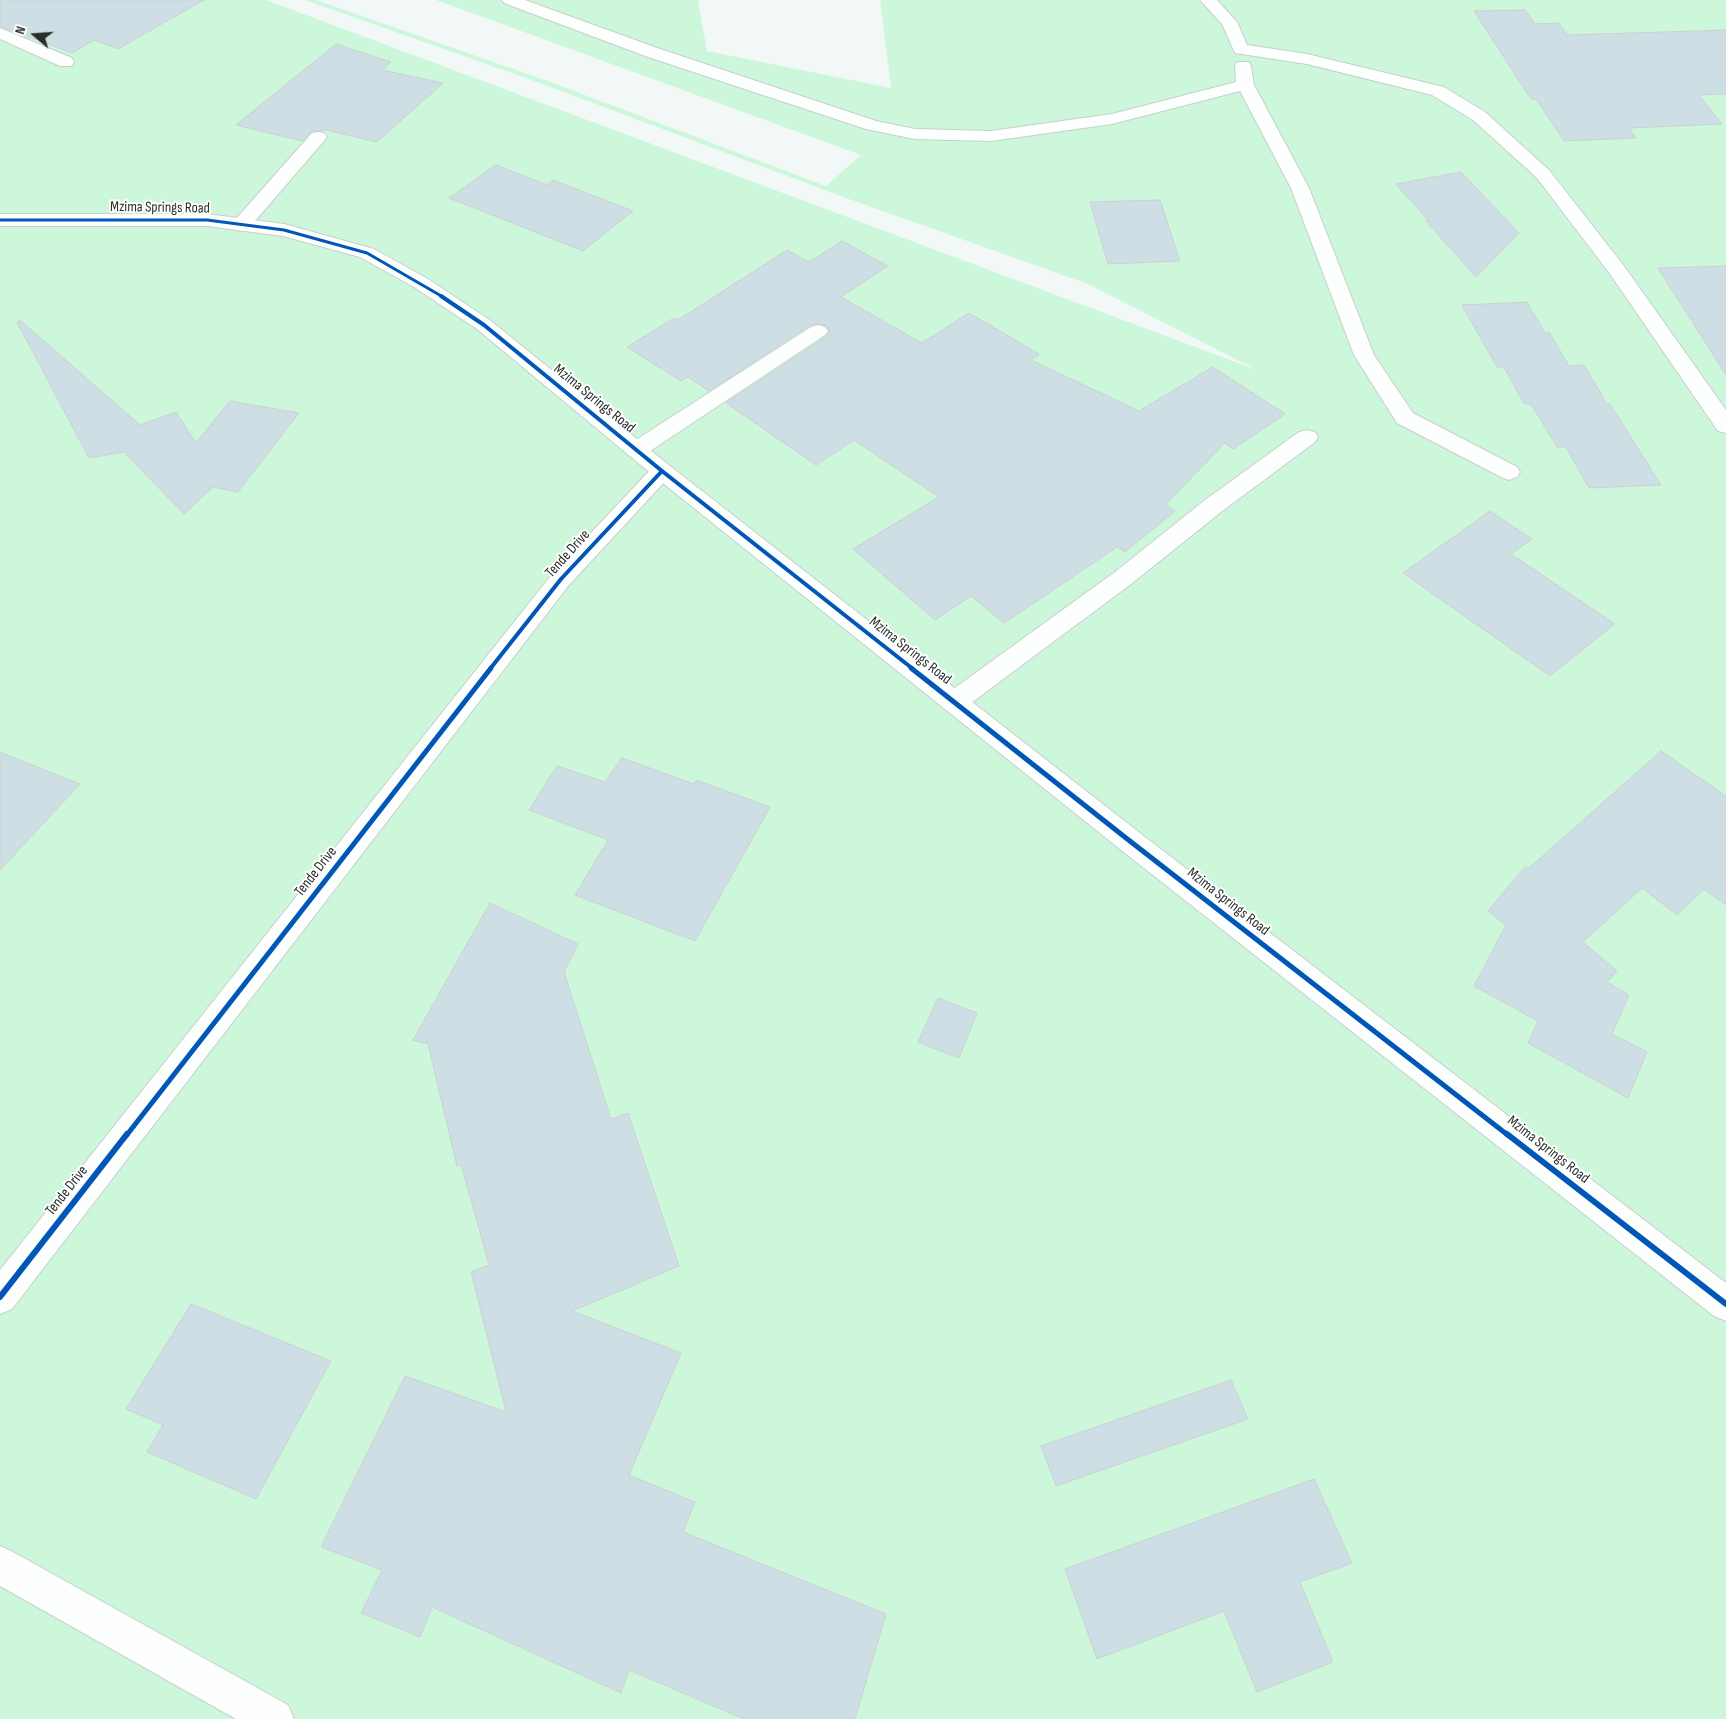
<!DOCTYPE html>
<style>
body{margin:0}
#map{position:relative;width:1726px;height:1719px;overflow:hidden;background:#f2f8f8;font-family:"Sofia Sans Condensed",sans-serif}
canvas{display:block}
.north{position:absolute;left:10px;top:10px;width:50px;height:50px;-webkit-text-stroke:4px #fff;paint-order:stroke;rotate:288deg;font-size:14px;font-weight:700;line-height:20px;text-align:center;color:#292d2e}
.north::after{content:'';display:block;margin:auto;width:18px;height:22px;background:#292d2e;clip-path:polygon(50% 0,100% 100%,50% 72%,0 100%)}
</style>
<div id="map">
<canvas width="1726" height="1719"></canvas>
<div class="north">N</div>
</div>
<script>
const g = document.querySelector('canvas').getContext('2d');
g.lineJoin = 'round';
function fillPath(path, color) {
  g.fillStyle = color;
  g.fill(path, 'evenodd');
}
function toPath(rows) {
  const path = new Path2D();
  for (const r of rows) {
    path.moveTo(r[0], r[1]);
    for (let i = 2; i < r.length; i += 2) path.lineTo(r[i], r[i + 1]);
  }
  return path;
}
function strokePath(path, color, width, dash) {
  g.strokeStyle = color;
  g.lineWidth = width;
  g.lineCap = dash ? 'butt' : 'round';
  g.setLineDash(dash || []);
  g.stroke(path);
}
function write(font, color, halo, rows, align = 'center') {
  g.font = font + ' "Sofia Sans Condensed",sans-serif';
  g.lineWidth = 4;
  g.setLineDash([]);
  g.textBaseline = 'middle';
  g.strokeStyle = halo;
  g.fillStyle = color;
  for (const [text, x, y, turn = 0] of rows) {
    g.save();
    g.translate(x, y);
    g.rotate((+turn || 0) * Math.PI / 180);
    g.textAlign = isNaN(turn) ? turn : align;
    if (halo) g.strokeText(text, 0, 0);
    g.fillText(text, 0, 0);
    g.restore();
  }
}
const green = toPath([
 [0,0,266,0,1257,370,1088,284,846,198,540,83,305,0,316,0,545,80,826,186,861,155,436,0,698,0,707,51,891,88,880,0,1726,0,1726,1719,0,1719]
]);
const building = toPath([
 [0,0,204,0,118,49,94,40,72,53,0,26,0,0],
 [1525,10,1535,24,1559,23,1567,35,1726,30,1726,94,1699,95,1722,124,1629,128,1636,138,1564,141,1536,99,1531,99,1474,11,1525,10],
 [336,44,391,62,382,70,443,83,377,142,326,130,312,131,302,141,236,125,336,44],
 [496,165,547,185,553,180,633,211,583,251,449,198,496,165],
 [1461,172,1519,233,1476,277,1426,221,1429,221,1396,184,1461,172],
 [1160,200,1180,261,1108,264,1090,202,1160,200],
 [842,241,888,266,841,297,922,343,969,313,1039,354,1031,360,1139,411,1213,367,1285,414,1233,449,1225,443,1165,505,1175,511,1125,552,1117,547,1004,623,971,596,935,620,853,549,939,497,854,440,816,465,726,403,826,337,830,331,826,326,819,323,810,325,709,391,688,377,681,381,627,347,674,318,678,320,787,250,809,262,842,241],
 [1726,266,1726,375,1658,268,1726,266],
 [1527,302,1545,333,1549,332,1569,366,1584,365,1607,404,1610,404,1661,485,1589,488,1566,447,1557,447,1531,404,1524,404,1504,367,1497,367,1462,305,1527,302],
 [20,320,140,425,176,412,196,443,230,401,299,413,238,492,213,487,184,514,124,452,89,458,17,322,20,320],
 [1490,511,1532,539,1511,554,1615,624,1550,676,1403,573,1490,511],
 [1661,751,1726,796,1726,905,1704,889,1677,915,1642,888,1583,942,1617,971,1607,982,1629,995,1612,1034,1647,1052,1628,1098,1528,1043,1538,1021,1474,986,1506,925,1488,911,1525,867,1528,869,1661,751],
 [0,752,80,784,0,870,0,752],
 [622,758,694,784,696,780,770,807,695,941,575,895,608,840,529,810,557,766,605,782,622,758],
 [490,903,578,944,564,972,611,1119,628,1113,679,1266,572,1311,681,1353,629,1475,695,1502,683,1532,886,1614,855,1719,744,1719,629,1670,621,1693,432,1607,420,1637,361,1613,382,1570,321,1547,405,1376,506,1412,471,1272,489,1265,461,1164,457,1166,428,1044,413,1040,490,903],
 [938,998,977,1013,959,1058,918,1042,938,998],
 [191,1304,331,1361,256,1499,147,1452,163,1425,126,1409,191,1304],
 [1231,1380,1248,1419,1056,1486,1041,1446,1231,1380],
 [1314,1479,1352,1563,1300,1582,1333,1662,1257,1692,1224,1611,1097,1659,1065,1569,1314,1479]
]);
const lane = toPath([
 [502,0,525,0,660,49,876,121,915,129,991,131,1112,114,1236,82,1235,66,1237,62,1249,62,1251,66,1254,85,1309,188,1374,355,1413,413,1517,467,1520,472,1517,477,1509,480,1501,477,1397,423,1354,355,1291,188,1240,91,1112,124,991,141,915,139,866,129,648,57,504,3,502,0],
 [1200,0,1217,0,1237,22,1247,45,1307,54,1444,87,1485,112,1549,170,1624,266,1726,410,1726,433,1718,431,1610,274,1537,178,1473,120,1432,95,1307,64,1235,53,1222,24,1200,0],
 [0,28,72,58,74,62,72,66,60,66,0,39,0,28],
 [318,132,324,133,327,137,324,141,248,229,241,231,234,229,232,225,234,221,312,133,318,132]
]);
const street = toPath([
 [818,325,825,327,828,331,825,335,644,455,636,457,628,455,625,450,628,445,811,327,818,325],
 [1307,430,1315,432,1318,437,1315,442,1221,512,1131,584,963,709,954,712,945,709,941,702,945,695,1115,572,1205,500,1299,432,1307,430],
 [662,463,670,466,673,471,670,476,569,585,12,1309,0,1314,0,1270,553,573,654,466,662,463],
 [0,1546,13,1552,288,1705,294,1719,236,1719,0,1586,0,1546]
]);
const secondary = toPath([
 [0,214,207,214,284,224,374,249,428,279,491,321,670,466,1136,830,1726,1283,1726,1321,1714,1316,1116,846,654,476,477,329,414,287,360,257,283,236,207,226,0,226,0,214]
]);
const cyclewayFar3 = toPath([
 [0,220,207,220,284,230,367,253,443,297]
]);
const cyclewayFar2 = toPath([
 [441,296,484,325,662,471,913,669],
 [490,669,561,579,662,471]
]);
const cyclewayFar1 = toPath([
 [911,668,1126,838,1509,1136],
 [126,1136,491,668]
]);
const cycleway = toPath([
 [1507,1134,1726,1304],
 [0,1297,127,1134]
]);
const streetNames = [
 ["Mzima Springs Road",160,208,1],
 ["Mzima Springs Road",594,399,39],
 ["Tende Drive",568,554,-48],
 ["Mzima Springs Road",910,651,38],
 ["Tende Drive",316,872,-52],
 ["Mzima Springs Road",1228,902,38],
 ["Mzima Springs Road",1548,1150,38],
 ["Tende Drive",67,1191,-52]
];
fillPath(green, '#cdf7da');
fillPath(building, '#cddee5');
strokePath(building, '#cdd1d2', 1);
strokePath(lane, '#c9cece', 2);
strokePath(street, '#c9cece', 2);
strokePath(secondary, '#c9cece', 2);
fillPath(lane, '#fdfefe');
fillPath(street, '#fdfefe');
fillPath(secondary, '#fdfefe');
strokePath(cyclewayFar3, '#0057b8', 3);
strokePath(cyclewayFar2, '#0057b8', 4);
strokePath(cyclewayFar1, '#0057b8', 5);
strokePath(cycleway, '#0057b8', 6);
write('15px', '#292d2e', '#fff', streetNames);
</script>
